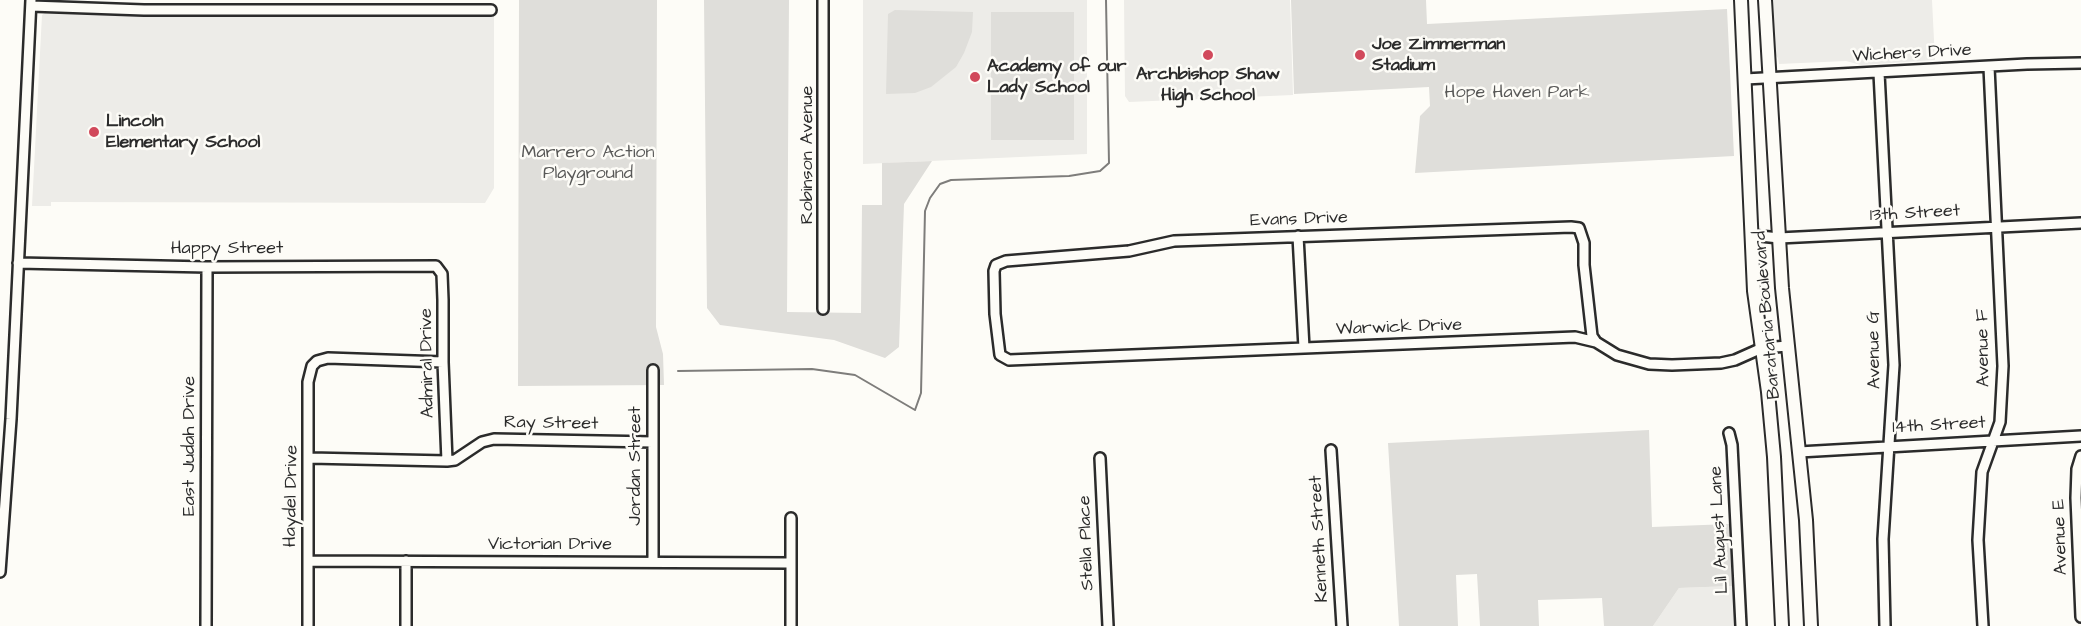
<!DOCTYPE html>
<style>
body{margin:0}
canvas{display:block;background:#fdfcf7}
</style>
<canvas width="2081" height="626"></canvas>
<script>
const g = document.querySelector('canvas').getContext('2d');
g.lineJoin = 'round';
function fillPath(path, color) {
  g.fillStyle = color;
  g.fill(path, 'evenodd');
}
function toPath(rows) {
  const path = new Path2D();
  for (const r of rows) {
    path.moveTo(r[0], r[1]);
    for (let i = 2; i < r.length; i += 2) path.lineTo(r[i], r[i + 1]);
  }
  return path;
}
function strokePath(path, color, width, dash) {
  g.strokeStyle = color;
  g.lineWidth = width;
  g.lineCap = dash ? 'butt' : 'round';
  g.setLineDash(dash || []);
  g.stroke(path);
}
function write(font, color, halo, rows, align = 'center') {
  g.font = font + ' "Architects Daughter",sans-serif';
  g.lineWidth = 5;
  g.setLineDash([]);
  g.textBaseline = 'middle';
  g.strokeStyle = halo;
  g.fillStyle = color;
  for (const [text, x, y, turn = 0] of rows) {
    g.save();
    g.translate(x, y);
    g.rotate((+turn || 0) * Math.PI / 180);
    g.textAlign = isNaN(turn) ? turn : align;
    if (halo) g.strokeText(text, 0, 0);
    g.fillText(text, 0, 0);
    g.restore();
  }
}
const built = toPath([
 [863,0,1087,0,1087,154,863,164],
 [1124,0,1290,0,1293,95,1129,102,1125,96],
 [1773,0,1932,0,1935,60,1861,65,1846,61,1779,64,1778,58,1775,54],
 [46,12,494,14,494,188,485,203,51,202,51,206,32,206,42,15],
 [1732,586,1736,626,1653,626,1679,588]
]);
const green = toPath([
 [519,0,657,0,656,327,663,354,664,385,518,386],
 [704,0,789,0,787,312,861,313,862,205,882,205,882,163,932,161,904,204,899,347,885,358,834,340,720,325,707,308],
 [1291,0,1426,0,1427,24,1727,9,1734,156,1415,173,1420,116,1430,106,1429,87,1294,94],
 [895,10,973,12,972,32,964,53,956,67,931,87,915,93,886,94,888,14],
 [991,12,1074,12,1074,140,991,140],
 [1649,430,1652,527,1729,524,1732,586,1679,588,1653,626,1604,626,1602,598,1538,600,1539,626,1480,626,1477,574,1456,575,1458,626,1399,626,1388,443]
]);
const stream = toPath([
 [678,371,812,369,855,375,915,410,921,393,925,211,930,198,940,184,951,180,1069,176,1100,171,1109,163,1106,0]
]);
const minor = toPath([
 [823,0,823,309],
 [31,6,144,10,491,10],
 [1879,73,1894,365,1883,539,1885,626],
 [1745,79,2027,64,2081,63],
 [1751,235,1779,238,2081,223],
 [1298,236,1304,348],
 [18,263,207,267,436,266,442,274,443,300,443,362,447,461],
 [1596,342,1592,336,1584,265,1584,243,1579,228,1571,227,1174,241,1129,251,1006,261,996,265,994,271,995,314,1000,355,1009,360,1575,337,1596,342,1617,355,1649,364,1672,365,1721,363,1735,360,1762,348,1788,346],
 [1729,433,1732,445,1741,626],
 [1331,450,1342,626],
 [1799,452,2081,436],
 [2081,456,2077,469,2076,498,2081,617],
 [310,458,447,461,455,460,482,442,494,439,653,442],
 [1100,458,1108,626],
 [308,561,791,563],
 [406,561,406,626],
 [653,562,653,370],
 [0,572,11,419,31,0],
 [206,626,207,267],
 [308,626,308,382,312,366,317,361,328,358,443,362],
 [791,626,791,518],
 [1983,626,1978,540,1982,472,2000,422,2003,366,1989,67]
]);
const major = toPath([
 [1741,0,1754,291,1768,392,1774,457,1782,626],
 [1765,0,1782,288,1806,520,1811,626]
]);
const markers = [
 [1208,55,6,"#d1495b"],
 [1360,55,6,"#d1495b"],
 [975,77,6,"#d1495b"],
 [94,132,6,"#d1495b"]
];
const poiNames = [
 ["Joe Zimmerman",1372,45],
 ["Stadium",1372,66],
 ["Academy of our",987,67],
 ["Lady School",987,88],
 ["Archbishop Shaw",1208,75,"center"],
 ["High School",1208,96,"center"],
 ["Lincoln",106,122],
 ["Elementary School",106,143]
];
const streetNames = [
 ["Wichers Drive",1912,54,-3],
 ["Robinson Avenue",808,155,-90],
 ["13th Street",1915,214,-3],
 ["Evans Drive",1299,220,-2],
 ["Happy Street",227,249],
 ["Barataria Boulevard",1768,315,-95],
 ["Warwick Drive",1399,328,-2],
 ["Avenue F",1984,348,-91],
 ["Avenue G",1875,350,-91],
 ["Admiral Drive",428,363,-91],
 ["Ray Street",551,424,1],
 ["14th Street",1939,426,-3],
 ["East Judah Drive",190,446,-90],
 ["Jordan Street",636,466,-90],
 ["Haydel Drive",292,496,-89],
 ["Lil August Lane",1720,530,-93],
 ["Avenue E",2061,537,-92],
 ["Kenneth Street",1320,539,-93],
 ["Stella Place",1087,543,-92],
 ["Victorian Drive",550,545]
];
const parkNames = [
 ["Hope Haven Park",1517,93],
 ["Marrero Action",588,153],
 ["Playground",588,174]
];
fillPath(built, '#edece8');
fillPath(green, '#dfdeda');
strokePath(stream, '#7e7d7b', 2);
strokePath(minor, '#2b2b2b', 14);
strokePath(major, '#2b2b2b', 16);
strokePath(minor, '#fdfcf7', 9);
strokePath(major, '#fdfcf7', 12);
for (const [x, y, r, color] of markers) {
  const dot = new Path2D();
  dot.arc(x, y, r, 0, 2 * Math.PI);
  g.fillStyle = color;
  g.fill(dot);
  strokePath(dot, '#fdfcf7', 2);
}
write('bold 18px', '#2b2b2b', '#fdfcf7', poiNames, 'left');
write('18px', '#2b2b2b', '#fdfcf7', streetNames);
write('18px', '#585857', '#fdfcf7', parkNames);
</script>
